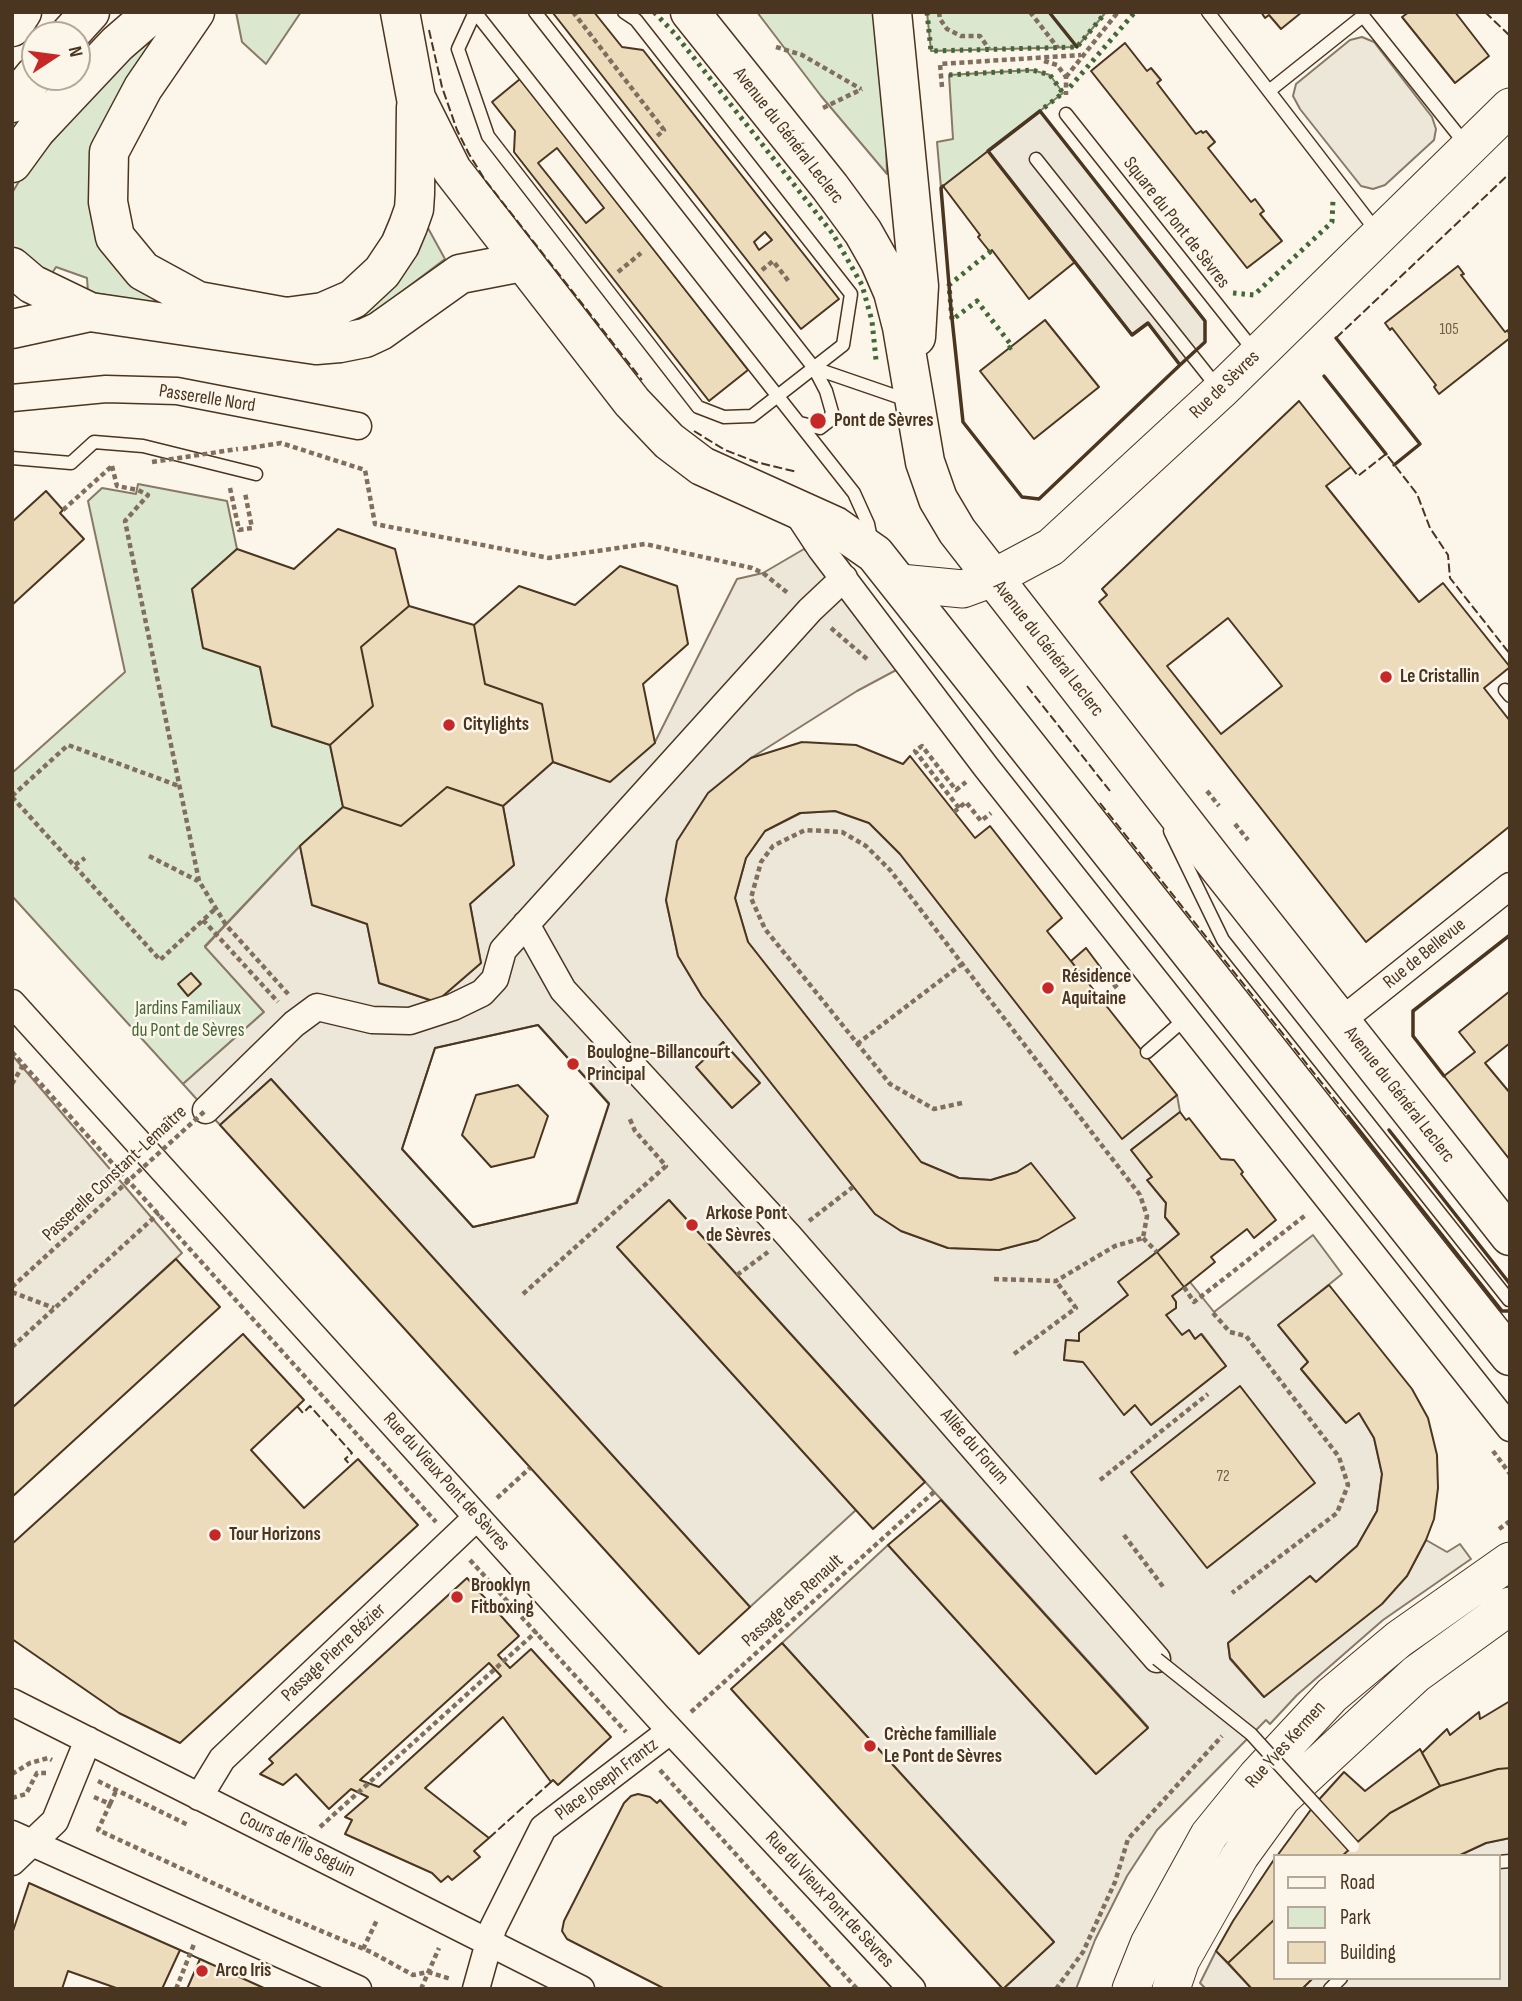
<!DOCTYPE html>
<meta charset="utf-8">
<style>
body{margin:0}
#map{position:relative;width:1522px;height:2001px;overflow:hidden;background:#fbf6e9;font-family:"Sofia Sans Condensed",sans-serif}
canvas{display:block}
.frame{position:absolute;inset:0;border:14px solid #4a3520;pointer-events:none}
.legend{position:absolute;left:1273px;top:1854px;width:228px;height:126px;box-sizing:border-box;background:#fbf6e9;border:2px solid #b4a999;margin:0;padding:9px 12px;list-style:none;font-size:21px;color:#4a3520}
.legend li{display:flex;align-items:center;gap:14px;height:35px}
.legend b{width:35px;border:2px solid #b4a999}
.north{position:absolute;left:21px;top:21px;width:70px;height:70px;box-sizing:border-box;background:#fbf6e9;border:2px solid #b4a999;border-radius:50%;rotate:77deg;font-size:19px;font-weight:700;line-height:28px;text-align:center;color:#4a3520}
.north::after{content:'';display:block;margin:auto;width:24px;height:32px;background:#c62828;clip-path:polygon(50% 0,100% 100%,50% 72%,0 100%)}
</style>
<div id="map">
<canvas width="1522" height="2001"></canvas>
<div class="frame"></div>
<ul class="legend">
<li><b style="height:9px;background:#fbf6e9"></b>Road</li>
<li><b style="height:19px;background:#dce7d0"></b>Park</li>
<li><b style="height:19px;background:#ecdcbc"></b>Building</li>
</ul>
<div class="north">N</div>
</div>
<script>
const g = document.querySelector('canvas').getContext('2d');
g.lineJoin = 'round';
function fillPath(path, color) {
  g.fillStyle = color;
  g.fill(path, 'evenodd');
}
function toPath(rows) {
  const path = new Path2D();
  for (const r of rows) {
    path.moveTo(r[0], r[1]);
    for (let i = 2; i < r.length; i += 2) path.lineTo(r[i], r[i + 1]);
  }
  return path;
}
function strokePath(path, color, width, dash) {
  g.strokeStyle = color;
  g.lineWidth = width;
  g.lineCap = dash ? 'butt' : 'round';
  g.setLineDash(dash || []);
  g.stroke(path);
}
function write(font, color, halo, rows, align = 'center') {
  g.font = font + ' "Sofia Sans Condensed",sans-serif';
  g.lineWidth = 5;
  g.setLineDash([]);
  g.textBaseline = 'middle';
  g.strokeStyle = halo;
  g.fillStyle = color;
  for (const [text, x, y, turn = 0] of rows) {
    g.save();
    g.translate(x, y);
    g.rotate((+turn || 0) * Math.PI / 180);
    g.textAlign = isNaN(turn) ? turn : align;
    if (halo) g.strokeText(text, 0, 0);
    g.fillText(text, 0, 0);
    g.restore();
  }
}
const green = toPath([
 [167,12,184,12,120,102,116,257,302,326,423,219,445,259,375,312,355,323,330,332,88,292,87,278,56,267,49,278,21,258,12,247,12,193,24,173,167,12],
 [236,12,301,12,266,64,242,42,236,12],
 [757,12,877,12,884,86,887,174,821,96,757,12],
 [927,12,1106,12,1077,47,931,51,927,12],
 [1032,70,1050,75,1063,93,941,188,937,142,953,139,949,75,1032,70],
 [138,484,227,501,237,549,192,589,203,647,260,667,272,726,330,745,343,807,300,846,205,946,264,1012,183,1084,12,896,12,773,125,672,88,501,102,488,136,494,138,484]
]);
const parking = toPath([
 [1362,37,1374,42,1432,117,1436,129,1434,140,1385,185,1373,189,1361,186,1300,109,1293,96,1296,84,1350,40,1362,37],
 [1040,111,1205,321,1205,342,1180,365,1148,324,1133,335,988,151,1040,111],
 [804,549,841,581,900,668,857,691,751,758,666,900,678,956,702,996,875,1214,901,1231,948,1248,999,1250,1038,1240,1031,1163,1017,1172,991,1180,959,1178,921,1162,748,942,735,898,746,858,765,831,801,813,835,811,869,823,900,854,1122,1138,1177,1095,1180,1112,1131,1150,1152,1177,1148,1180,1166,1203,1165,1217,1179,1234,1119,1282,1128,1295,1079,1333,1079,1341,1066,1340,1064,1360,1083,1362,1135,1405,1151,1425,1226,1366,1202,1334,1195,1339,1189,1330,1182,1335,1166,1315,1176,1308,1176,1302,1172,1296,1190,1282,1214,1312,1313,1235,1342,1274,1279,1325,1308,1362,1301,1369,1345,1422,1359,1413,1374,1438,1382,1474,1377,1511,1357,1546,1316,1582,1310,1576,1228,1643,1230,1659,1264,1697,1407,1576,1426,1540,1447,1552,1460,1544,1471,1559,1383,1620,1297,1695,1270,1724,1266,1720,1157,1830,1127,1876,1095,1940,1076,1989,1003,1989,1054,1942,782,1643,888,1545,1096,1774,1148,1727,669,1200,617,1247,856,1510,750,1607,271,1079,220,1125,183,1084,264,1012,205,947,300,846,312,905,367,924,379,983,436,1002,481,963,470,904,514,865,503,806,553,762,610,781,655,742,737,579,763,573,804,549],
 [538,1025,609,1103,576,1203,473,1227,402,1149,435,1048,538,1025],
 [12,1055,182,1253,12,1408,12,1055],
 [1510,1838,1510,1989,1302,1989,1313,1978,1499,1978,1499,1856,1458,1856,1486,1843,1510,1838],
 [1216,1951,1252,1989,1206,1989,1200,1983,1216,1951]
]);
const building = toPath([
 [554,12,594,12,622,47,643,50,839,299,801,329,553,13,554,12],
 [1261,12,1302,12,1281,29,1269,15,1265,18,1261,12],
 [1409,12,1455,12,1489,56,1455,83,1402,17,1409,12],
 [1125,43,1147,71,1151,68,1161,80,1157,83,1196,134,1201,131,1203,133,1206,131,1215,142,1208,148,1251,202,1255,199,1264,211,1260,214,1282,241,1247,268,1091,71,1125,43],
 [520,79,748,370,709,401,514,152,515,131,492,102,520,79],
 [557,148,604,208,586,223,538,163,557,148],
 [988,151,1075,262,1029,299,992,250,990,252,978,237,980,235,943,186,988,151],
 [765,232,772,240,759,250,754,242,765,232],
 [1458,266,1464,274,1461,275,1505,332,1508,330,1510,338,1439,394,1434,387,1436,385,1392,328,1390,330,1385,323,1458,266],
 [1045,320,1099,387,1034,439,980,371,1045,320],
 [1299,401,1351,467,1326,486,1419,602,1443,583,1510,667,1484,688,1510,721,1510,826,1366,942,1099,602,1107,595,1102,589,1299,401],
 [1228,618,1282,686,1221,734,1167,666,1228,618],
 [46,491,63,510,60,513,84,539,12,605,12,522,46,491],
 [338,529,395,549,409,606,361,647,373,706,330,745,272,726,260,667,203,648,192,589,237,549,294,569,338,529],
 [620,566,677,586,688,644,643,684,655,743,610,782,553,762,542,704,485,684,474,625,519,586,575,605,620,566],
 [409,606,474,625,485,684,542,704,553,762,503,806,447,787,401,826,343,807,330,745,373,706,361,647,409,606],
 [802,742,856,745,903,764,910,756,975,838,990,826,1062,918,1047,931,1177,1095,1122,1139,900,854,869,823,835,811,800,813,765,831,746,858,735,898,748,942,921,1162,959,1178,991,1180,1017,1172,1031,1163,1075,1218,1038,1240,999,1250,948,1248,901,1231,875,1214,702,996,678,956,666,900,677,841,708,793,751,758,802,742],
 [447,787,503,806,514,865,470,904,481,963,436,1002,379,983,367,924,312,905,300,846,343,807,401,826,447,787],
 [1086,948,1101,968,1086,980,1071,961,1086,948],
 [191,973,201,984,188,996,178,984,191,973],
 [1510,991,1510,1043,1485,1063,1510,1093,1510,1160,1444,1076,1475,1052,1459,1032,1510,991],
 [538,1025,609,1104,577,1203,473,1227,402,1149,435,1048,538,1025],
 [518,1085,548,1116,534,1157,491,1167,462,1135,476,1095,518,1085],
 [538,1025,609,1104,577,1203,473,1227,402,1149,435,1048,538,1025],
 [723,1042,760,1083,732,1108,696,1067,723,1042],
 [271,1079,750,1607,699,1654,220,1125,271,1079],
 [1180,1112,1186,1120,1189,1118,1221,1159,1234,1160,1243,1172,1241,1174,1276,1220,1254,1238,1247,1229,1211,1257,1215,1262,1184,1287,1157,1252,1179,1234,1165,1217,1166,1203,1147,1180,1152,1177,1131,1150,1180,1112],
 [669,1200,925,1482,873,1529,617,1247,669,1200],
 [1157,1252,1184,1287,1172,1296,1176,1302,1176,1308,1166,1315,1182,1335,1189,1330,1195,1339,1201,1334,1226,1366,1151,1425,1135,1405,1124,1415,1083,1362,1064,1360,1066,1340,1079,1341,1079,1333,1128,1295,1118,1282,1157,1252],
 [176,1259,220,1307,12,1497,12,1408,176,1259],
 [1329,1285,1412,1389,1428,1418,1437,1455,1438,1488,1434,1519,1426,1540,1407,1576,1382,1604,1264,1697,1230,1658,1228,1643,1310,1576,1316,1582,1357,1546,1377,1511,1382,1474,1374,1438,1359,1413,1346,1423,1301,1369,1308,1362,1278,1325,1329,1285],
 [243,1334,304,1400,251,1450,304,1508,358,1459,418,1525,180,1743,119,1713,12,1639,12,1544,243,1334],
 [1240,1386,1315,1483,1207,1568,1131,1472,1240,1386],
 [941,1500,1148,1728,1096,1774,888,1545,941,1500],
 [467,1578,519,1636,498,1655,510,1668,531,1649,611,1737,558,1785,553,1780,551,1782,503,1717,425,1788,489,1838,474,1851,480,1857,452,1880,448,1876,441,1882,432,1873,345,1834,352,1820,345,1817,368,1797,351,1789,329,1809,296,1774,283,1785,260,1774,273,1763,269,1759,467,1578],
 [489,1663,501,1676,379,1787,360,1780,489,1663],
 [782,1643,1054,1942,1003,1989,731,1689,782,1643],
 [1510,1701,1510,1768,1498,1769,1440,1786,1422,1753,1447,1729,1450,1735,1479,1712,1480,1719,1510,1701],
 [1420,1749,1440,1786,1390,1813,1342,1856,1277,1856,1315,1804,1344,1772,1365,1791,1420,1749],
 [1510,1768,1510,1838,1486,1843,1458,1856,1342,1856,1390,1813,1440,1786,1498,1769,1510,1768],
 [638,1794,650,1797,657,1803,660,1800,832,1989,665,1989,567,1939,562,1931,564,1921,624,1803,631,1796,638,1794],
 [1275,1858,1275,1919,1228,1963,1216,1951,1233,1921,1275,1858],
 [29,1883,180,1950,162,1989,119,1989,68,1971,62,1989,12,1989,12,1934,29,1883],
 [1275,1919,1275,1978,1313,1978,1302,1989,1252,1989,1228,1963,1275,1919],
 [200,1959,266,1989,187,1989,200,1959]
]);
const path = toPath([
 [573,12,664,130,656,137],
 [939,12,940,19,947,29,961,36,980,36,989,49],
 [1030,12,1058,48],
 [776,47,802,55,861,89],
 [1044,61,1057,65,1066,77,1066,95],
 [1066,77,1118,12],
 [942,87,940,64,1081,55],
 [823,108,862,89],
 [762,270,773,261,790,283],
 [618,272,641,253],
 [243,449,281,443,365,470,375,524,549,558,645,544,752,568,763,573,789,594],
 [112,466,117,486,138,490,148,495,125,521,199,881,226,925,289,995],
 [230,488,239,530,252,528,245,493],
 [63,510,112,466],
 [831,628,867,659],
 [1207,791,1219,806],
 [12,796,68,745,179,786],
 [12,797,160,960,215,909],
 [959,808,915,751,922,746,956,790,966,782],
 [954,812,966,802,981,821,991,813],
 [1235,824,1248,840],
 [149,856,198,881],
 [75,865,85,858],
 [203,920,278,1002],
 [1100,998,1122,981],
 [857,1044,962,964],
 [12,1052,436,1522],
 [12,1084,22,1067,21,1064],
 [962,1103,934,1109,890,1084,765,929,751,898,761,862,773,846,805,830,842,832,866,846,890,870,1140,1195,1147,1216,1143,1238],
 [809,1221,853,1187],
 [1143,1238,1157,1252],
 [737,1275,768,1252],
 [994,1279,1056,1281,1115,1246,1143,1238],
 [1184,1287,1194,1302,1307,1214],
 [12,1292,54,1308],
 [523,1294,666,1166,635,1131,629,1117],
 [1213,1313,1230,1332,1246,1336,1339,1457,1348,1485,1337,1513,1232,1593],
 [12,1347,159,1213],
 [1014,1354,1076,1308,1056,1281],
 [1493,1451,1510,1474],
 [1100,1480,1208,1394],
 [497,1498,530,1468],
 [1499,1529,1510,1521],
 [1124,1535,1164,1588],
 [470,1560,626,1732],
 [691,1712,934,1492],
 [660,1770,857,1989],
 [12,1774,30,1763,48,1758,52,1760],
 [98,1781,188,1825],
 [94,1797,110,1804,98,1830,267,1908,371,1952,413,1975,428,1972,451,1979],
 [12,1798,26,1794,37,1773,46,1773],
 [110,1804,117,1789],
 [320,1827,537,1631],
 [363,1949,377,1920],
 [176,1989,194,1944],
 [421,1989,439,1948],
 [1056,1989,1083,1952,1115,1882,1128,1839,1222,1736]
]);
const lane = toPath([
 [475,12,458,49,488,136,698,407,724,417,752,416,843,345,851,294,636,20,624,12],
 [475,12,854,493,868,524,871,539],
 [535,12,814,368,826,391,832,412,829,421,820,428,800,423],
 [1208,12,1378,233],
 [1269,91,1363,16,1467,146],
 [1066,114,1255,352],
 [1036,159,1218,388],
 [814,368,910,401],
 [12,458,71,463,94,442,143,446,256,474],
 [1505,690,1510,696],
 [1170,831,1223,940,1509,1300],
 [1147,1052,1185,1019],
 [1499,1862,1510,1861],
 [1330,1989,1341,1978]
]);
const street = toPath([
 [12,398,106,389,177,391,358,426],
 [794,508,821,549,986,767,1510,1428],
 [526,924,563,990,789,1236,1157,1659],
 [12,1003,658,1717,912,1989],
 [1341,1021,1510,886],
 [206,1110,294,1024,317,1007,372,1020,410,1021,453,1007,482,993,495,979,503,950,810,610,844,578],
 [12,1702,581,1989],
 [199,1797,222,1759,477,1517],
 [12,1834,358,1989],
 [12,1862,55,1821,88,1740],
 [476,1989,493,1928,543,1828,670,1731]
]);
const secondary = toPath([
 [900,583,963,589,993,578,1051,547,1220,391,1510,107],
 [1131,1989,1149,1944,1209,1835,1257,1776,1332,1695,1399,1639,1510,1561],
 [1171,1989,1181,1960,1240,1856,1282,1798,1416,1674,1510,1606]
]);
const primary = toPath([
 [195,12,143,88,109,152,108,202,115,237,143,271,198,301,286,317,323,312,353,299,382,272,400,245,408,226,414,209,415,194,416,107],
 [400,12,416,98,452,170,632,402,669,441,702,466,835,526,875,554,1510,1356],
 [690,12,830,187,863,232,880,262,893,292,902,327,925,462,938,499,957,531,1221,870,1510,1236],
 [892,12,919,286,916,337],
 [12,27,22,12],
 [69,35,90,12],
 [12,103,35,75],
 [12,163,36,130,117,44,154,12],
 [12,267,32,284,90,312,316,345,340,343,365,338,380,331,460,274,522,262],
 [12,329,90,312]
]);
const pathBridge = toPath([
 [152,462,238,449],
 [12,1287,206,1110]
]);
const laneBridge = toPath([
 [1157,1659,1251,1734,1353,1846]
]);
const hedge = toPath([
 [654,12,675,34,833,234,862,285,872,321,876,360],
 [927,12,931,51,1077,47,1106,12],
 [949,75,1032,70,1050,75,1063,93,1040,111],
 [1070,87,1135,12],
 [991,251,949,285,952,320,977,301,1012,346,1008,349],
 [1233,293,1254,295,1332,222,1333,200]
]);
const fence = toPath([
 [1485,12,1510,36],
 [429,30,442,87,457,130,469,154,485,180,642,380],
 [1336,338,1510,173],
 [694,431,725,450,756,462,797,472],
 [1351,467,1358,476,1386,454,1417,494,1430,528,1448,555,1450,578,1510,654],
 [1027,686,1110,791],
 [1100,803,1348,1116],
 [297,1406,303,1413,310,1406,352,1453,345,1459,351,1466],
 [489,1838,551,1782],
 [180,1950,200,1959]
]);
const wall = toPath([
 [1049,12,1077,47],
 [1040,111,1205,321,1205,342,1180,365,1148,323,1132,335,988,151,1040,111],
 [943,186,941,188,951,309,963,422,1022,497,1039,499,1180,365],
 [1336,338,1420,444,1394,465],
 [1324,376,1386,454],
 [1444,1076,1413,1036,1413,1011,1510,935],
 [1348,1116,1502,1311,1510,1311],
 [1389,1130,1510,1284]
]);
const markers = [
 [818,421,9,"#c62828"],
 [1386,677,7,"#c62828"],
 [449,725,7,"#c62828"],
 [1048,988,7,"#c62828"],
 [573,1064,7,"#c62828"],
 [692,1225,7,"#c62828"],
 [215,1535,7,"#c62828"],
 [457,1597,7,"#c62828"],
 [870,1746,7,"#c62828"],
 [202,1971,7,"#c62828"]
];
const numberNames = [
 ["105",1449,330],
 ["72",1223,1477]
];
const streetNames = [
 ["Avenue du Général Leclerc",788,136,52],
 ["Square du Pont de Sèvres",1176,223,52],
 ["Rue de Sèvres",1225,385,-44],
 ["Passerelle Nord",207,399,9],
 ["Avenue du Général Leclerc",1048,649,52],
 ["Rue de Bellevue",1425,954,-39],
 ["Avenue du Général Leclerc",1399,1095,52],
 ["Passerelle Constant-Lemaître",115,1174,-43],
 ["Allée du Forum",974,1447,49],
 ["Rue du Vieux Pont de Sèvres",446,1482,48],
 ["Passage des Renault",793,1601,-42],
 ["Passage Pierre Bézier",334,1653,-43],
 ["Rue Yves Kermen",1286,1745,-48],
 ["Place Joseph Frantz",607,1780,-37],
 ["Cours de l'Île Seguin",297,1845,26],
 ["Rue du Vieux Pont de Sèvres",829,1900,47]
];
const poiNames = [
 ["Pont de Sèvres",834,421],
 ["Le Cristallin",1400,677],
 ["Citylights",463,725],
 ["Résidence",1062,977],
 ["Aquitaine",1062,999],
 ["Boulogne-Billancourt",587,1053],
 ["Principal",587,1075],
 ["Arkose Pont",706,1214],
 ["de Sèvres",706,1236],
 ["Tour Horizons",229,1535],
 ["Brooklyn",471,1586],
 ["Fitboxing",471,1608],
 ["Crèche familliale",884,1735],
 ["Le Pont de Sèvres",884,1757],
 ["Arco Iris",216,1971]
];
const parkNames = [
 ["Jardins Familiaux",188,1009],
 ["du Pont de Sèvres",188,1031]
];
fillPath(green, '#dce7d0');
strokePath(green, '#887966', 2);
fillPath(parking, '#ede7d9');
strokePath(parking, '#887966', 2);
fillPath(building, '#ecdcbc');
strokePath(building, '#4a3520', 2);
strokePath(lane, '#4a3520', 15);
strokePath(street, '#4a3520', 29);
strokePath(secondary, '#4a3520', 39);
strokePath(primary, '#4a3520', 41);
strokePath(path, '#7f6f5c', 4.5, [5, 3.5]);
strokePath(lane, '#fbf6e9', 12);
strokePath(street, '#fbf6e9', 26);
strokePath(secondary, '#fbf6e9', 37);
strokePath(primary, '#fbf6e9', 38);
strokePath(laneBridge, '#4a3520', 15, []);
strokePath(pathBridge, '#7f6f5c', 4.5, [5, 3.5]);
strokePath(laneBridge, '#fbf6e9', 12);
strokePath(hedge, '#436837', 5, [3.5, 5]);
strokePath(fence, '#4a3520', 2, [9, 3.5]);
strokePath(wall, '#4a3520', 3.5);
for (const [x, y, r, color] of markers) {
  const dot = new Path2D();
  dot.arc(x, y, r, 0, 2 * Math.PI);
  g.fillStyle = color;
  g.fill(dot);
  strokePath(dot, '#fbf6e9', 2.5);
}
write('16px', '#725f47', null, numberNames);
write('19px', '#4a3520', '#fbf6e9', streetNames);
write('bold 19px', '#4a3520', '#fbf6e9', poiNames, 'left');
write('19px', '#436837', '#fbf6e9', parkNames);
</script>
